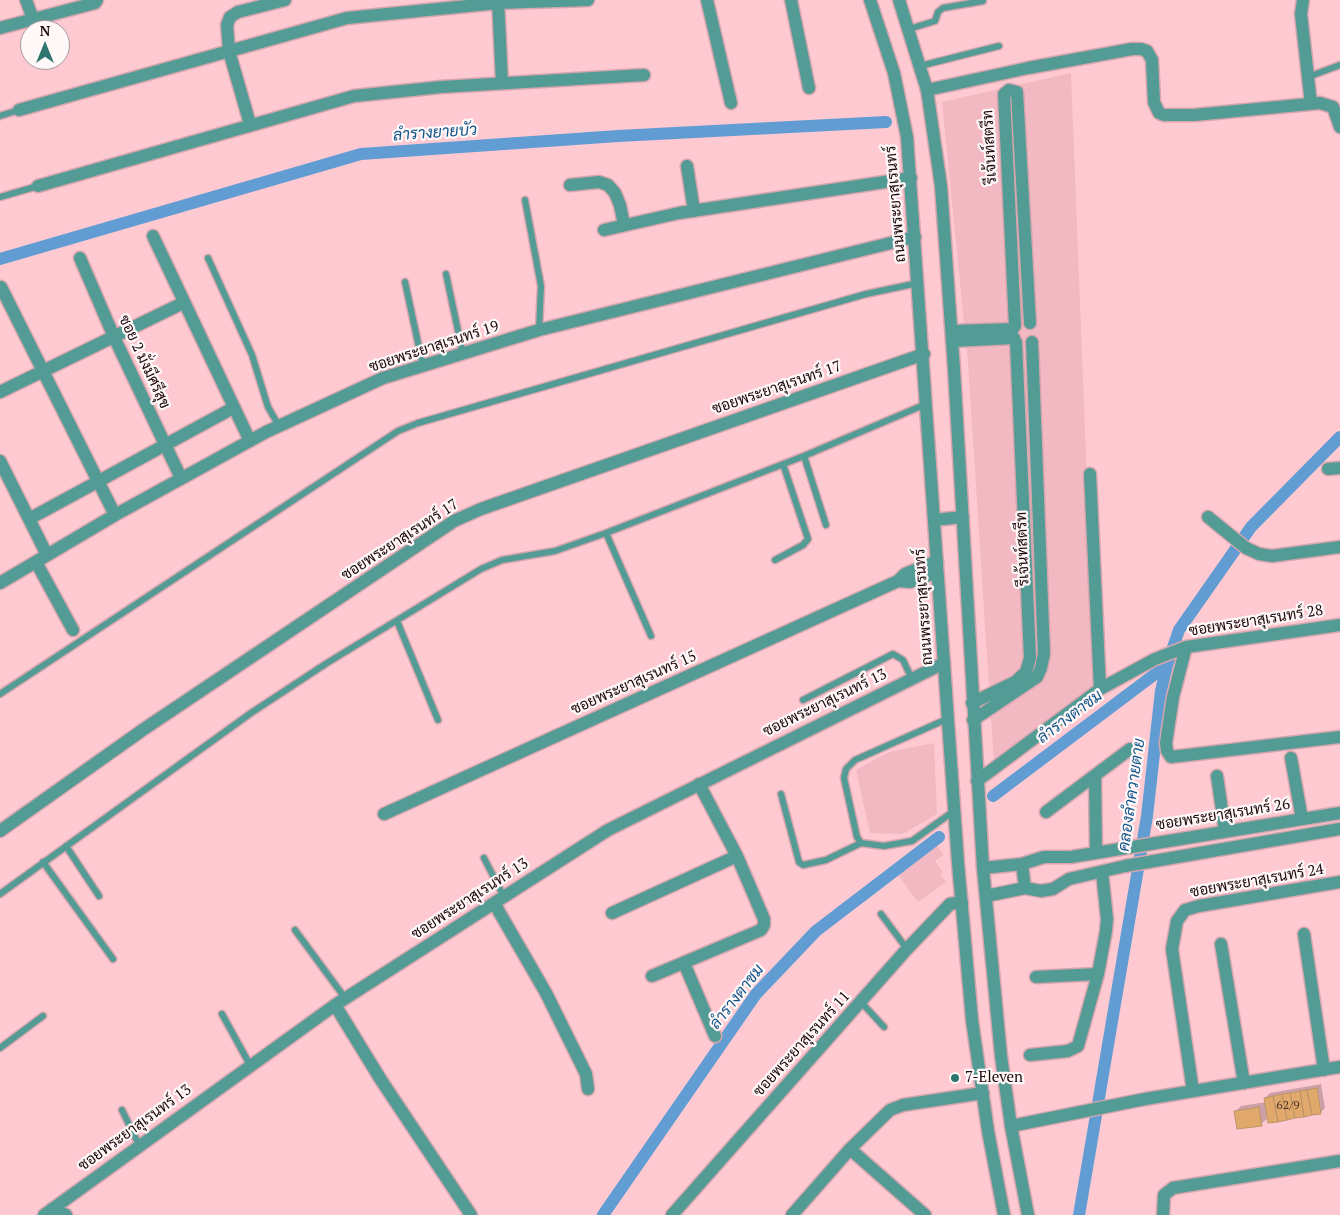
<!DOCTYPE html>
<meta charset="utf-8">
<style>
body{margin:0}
#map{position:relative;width:1340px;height:1215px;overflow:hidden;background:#fec9d1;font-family:"PT Serif",serif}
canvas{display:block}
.north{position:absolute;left:20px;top:20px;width:50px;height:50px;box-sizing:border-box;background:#fff8f9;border:1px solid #a5989b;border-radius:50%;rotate:0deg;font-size:14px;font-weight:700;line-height:20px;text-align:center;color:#1e090d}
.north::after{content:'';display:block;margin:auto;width:18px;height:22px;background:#2d756f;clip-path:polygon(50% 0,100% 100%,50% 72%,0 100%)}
</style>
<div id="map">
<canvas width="1340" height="1215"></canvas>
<div class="north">N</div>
</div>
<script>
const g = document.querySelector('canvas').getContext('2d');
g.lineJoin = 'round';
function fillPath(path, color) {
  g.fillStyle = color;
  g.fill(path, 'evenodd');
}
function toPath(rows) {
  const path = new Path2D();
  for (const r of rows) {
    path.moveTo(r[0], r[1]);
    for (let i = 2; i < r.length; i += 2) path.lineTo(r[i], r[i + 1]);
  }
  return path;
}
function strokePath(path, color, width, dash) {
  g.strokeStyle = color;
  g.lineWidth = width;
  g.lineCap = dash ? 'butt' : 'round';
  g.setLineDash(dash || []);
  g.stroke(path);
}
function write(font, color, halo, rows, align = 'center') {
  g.font = font + ' "PT Serif",Sarabun,serif';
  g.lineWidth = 4.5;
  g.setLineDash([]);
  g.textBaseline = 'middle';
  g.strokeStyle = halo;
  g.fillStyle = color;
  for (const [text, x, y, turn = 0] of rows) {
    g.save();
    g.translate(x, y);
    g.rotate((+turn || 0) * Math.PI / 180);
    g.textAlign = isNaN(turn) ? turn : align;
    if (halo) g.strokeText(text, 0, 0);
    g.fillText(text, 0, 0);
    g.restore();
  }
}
const built = toPath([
 [1071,73,1095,687,994,763,968,363,942,102],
 [934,743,937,814,903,834,870,833,856,770,889,752],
 [937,846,944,855,935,861,943,872,940,874,946,882,918,902,898,875]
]);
const shadow = toPath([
 [1321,1084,1325,1108,1320,1113,1268,1118,1261,1124,1236,1111,1241,1106,1266,1102,1265,1098,1270,1093]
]);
const canal = toPath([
 [0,259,361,154,618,136,886,122],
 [993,796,1167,665],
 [603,1215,756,994,816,931,939,837],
 [1079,1215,1147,816,1161,691,1167,665,1179,630,1251,527,1340,437]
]);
const building = toPath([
 [1317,1088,1321,1114,1312,1115,1307,1090,1317,1088],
 [1307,1090,1312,1115,1304,1117,1300,1091,1307,1090],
 [1300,1091,1304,1117,1295,1118,1290,1093,1300,1091],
 [1290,1093,1295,1118,1287,1120,1282,1094,1290,1093],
 [1282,1094,1287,1120,1278,1122,1273,1096,1282,1094],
 [1273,1096,1278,1122,1268,1123,1264,1098,1273,1096],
 [1259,1107,1262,1126,1237,1129,1234,1111,1259,1107]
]);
const service = toPath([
 [909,29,935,21,938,12,943,8,983,1],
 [920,66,999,46],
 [1308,77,1340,65],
 [0,116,19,110],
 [0,197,38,186],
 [525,200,541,286,539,330],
 [208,258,252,355,268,407,279,426],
 [446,274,463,354],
 [405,282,423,366],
 [804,456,826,525],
 [606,533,651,636],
 [775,560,803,545,808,539,783,464],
 [397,621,438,720],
 [0,694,398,431,418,423,866,294,918,283],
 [803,700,893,654,903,660,912,679],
 [947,719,855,760,846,769,844,778,857,837,861,843,884,846,912,841,954,811],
 [781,794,799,862,803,865,826,860,861,843],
 [66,846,99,896],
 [484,858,504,897],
 [43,862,113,959],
 [0,894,251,713,327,663,481,569,502,560,555,551,606,533,804,456,926,404],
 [881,914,907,949],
 [295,930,345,998],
 [861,1002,884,1027],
 [222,1014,250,1065],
 [0,1048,43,1016],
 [122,1110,139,1145]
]);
const minor = toPath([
 [26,0,33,19],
 [498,0,502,83],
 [707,0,731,103],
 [791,0,809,88],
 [1303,0,1301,14,1311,104],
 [0,28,95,3,97,0],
 [927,90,1028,68,1132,49,1141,49,1147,51,1152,60,1154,102,1159,113,1164,115,1194,115,1320,103,1333,107,1340,127],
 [19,110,347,18,498,3,588,0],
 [250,124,229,51,227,25,230,17,238,12,285,0],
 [687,166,694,211],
 [570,185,599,182,608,185,615,193,620,205,624,225],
 [38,186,354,96,441,87,644,75],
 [604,230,679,213,911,178],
 [153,236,250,441],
 [80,258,114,337,181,478],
 [1,287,115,515],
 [1015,326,1004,94,1009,90,1017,92,1030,323],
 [952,331,1013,329],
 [952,341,1014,338],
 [0,392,183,303],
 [0,461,47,555],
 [1328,469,1340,468],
 [1090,474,1100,689],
 [1208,517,1246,548,1259,554,1272,556,1340,547],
 [29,519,233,408],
 [36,562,73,630],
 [898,581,910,582,937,572],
 [0,583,115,515,266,432,383,378,539,330,915,237],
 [1186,647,1173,697,1166,743,1167,751,1171,757,1340,737],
 [972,703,1015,682,1026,672,1030,658,1016,342],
 [973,720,1037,677,1041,668,1044,654,1032,342],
 [1291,758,1302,819],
 [1095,776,1096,852],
 [1217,776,1225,831],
 [977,781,1100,689,1155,659,1186,647,1340,625],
 [1046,812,1130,749],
 [384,814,898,581,905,574,937,561],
 [0,831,144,729,454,521,481,509,924,354],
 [1022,864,1025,888],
 [983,868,1022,864,1044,857,1071,857,1340,813],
 [986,896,1025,888,1041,891,1053,889,1069,879,1125,866,1340,829],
 [494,903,546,993,586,1074,588,1089],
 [612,913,737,856],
 [1304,934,1324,1070],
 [1221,944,1244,1083],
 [684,963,715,1036],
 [652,976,761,930,764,925,764,919,737,856,699,784],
 [1036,977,1098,974],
 [335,1005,381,1080,471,1215],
 [1030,1055,1068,1051,1078,1046,1098,974,1106,931,1107,919,1102,872],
 [1193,1091,1172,949,1177,921,1185,910,1199,906,1340,882],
 [1011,1126,1145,1099,1340,1067],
 [850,1149,925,1215],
 [52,1209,66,1215],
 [44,1215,335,1005,608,830,944,663],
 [672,1215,907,949,950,904,962,902],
 [792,1215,850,1149,890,1110,903,1105,983,1093],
 [1163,1215,1164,1195,1173,1188,1340,1161]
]);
const tertiary = toPath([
 [870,0,894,73,907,137,958,863,972,1020,988,1131,1004,1215],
 [899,0,927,90,941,186,954,369,983,868,1001,1056,1011,1126,1028,1215],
 [934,520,963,517]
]);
const markers = [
 [955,1078,5,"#2d756f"]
];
const numberNames = [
 ["62/9",1288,1106]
];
const streetNames = [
 ["รีเจ้นท์สตรีท",990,147,-93],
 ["ถนนพระยาสุเรนทร์",896,204,-95],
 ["ซอยพระยาสุเรนทร์ 19",434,347,-18],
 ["ซอย 2 มั่งมีศรีสุข",144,362,65],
 ["ซอยพระยาสุเรนทร์ 17",777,388,-19],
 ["ซอยพระยาสุเรนทร์ 17",400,540,-33],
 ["รีเจ้นท์สตรีท",1023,549,-92],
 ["ถนนพระยาสุเรนทร์",924,607,-94],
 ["ซอยพระยาสุเรนทร์ 28",1256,621,-9],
 ["ซอยพระยาสุเรนทร์ 15",634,683,-24],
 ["ซอยพระยาสุเรนทร์ 13",825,703,-26],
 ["ซอยพระยาสุเรนทร์ 26",1223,815,-9],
 ["ซอยพระยาสุเรนทร์ 24",1257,881,-10],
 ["ซอยพระยาสุเรนทร์ 13",470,899,-33],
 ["ซอยพระยาสุเรนทร์ 11",802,1044,-48],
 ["ซอยพระยาสุเรนทร์ 13",135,1128,-36]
];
const poiNames = [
 ["7-Eleven",965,1078]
];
const waterNames = [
 ["ลำรางยายบัว",435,133,-4],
 ["ลำรางตาชม",1070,717,-37],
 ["คลองลำควายตาย",1132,795,-82],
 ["ลำรางตาชม",737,997,-52]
];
fillPath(built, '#f2b9c2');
fillPath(shadow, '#0003');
strokePath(canal, '#619cd3', 12);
fillPath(building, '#e1a86b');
strokePath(building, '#bd9469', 1);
strokePath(service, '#d6a6ae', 9);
strokePath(minor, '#d6a6ae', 15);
strokePath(tertiary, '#d6a6ae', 15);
strokePath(service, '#539b95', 6);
strokePath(minor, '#539b95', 12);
strokePath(tertiary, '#539b95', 12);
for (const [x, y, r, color] of markers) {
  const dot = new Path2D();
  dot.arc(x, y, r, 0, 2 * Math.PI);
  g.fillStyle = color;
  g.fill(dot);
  strokePath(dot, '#fff8f9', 2);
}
write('12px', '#4f3124', null, numberNames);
write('15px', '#1e090d', '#fff8f9', streetNames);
write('15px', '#1e090d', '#fff8f9', poiNames, 'left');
write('italic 16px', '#14558a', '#fff8f9', waterNames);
</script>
